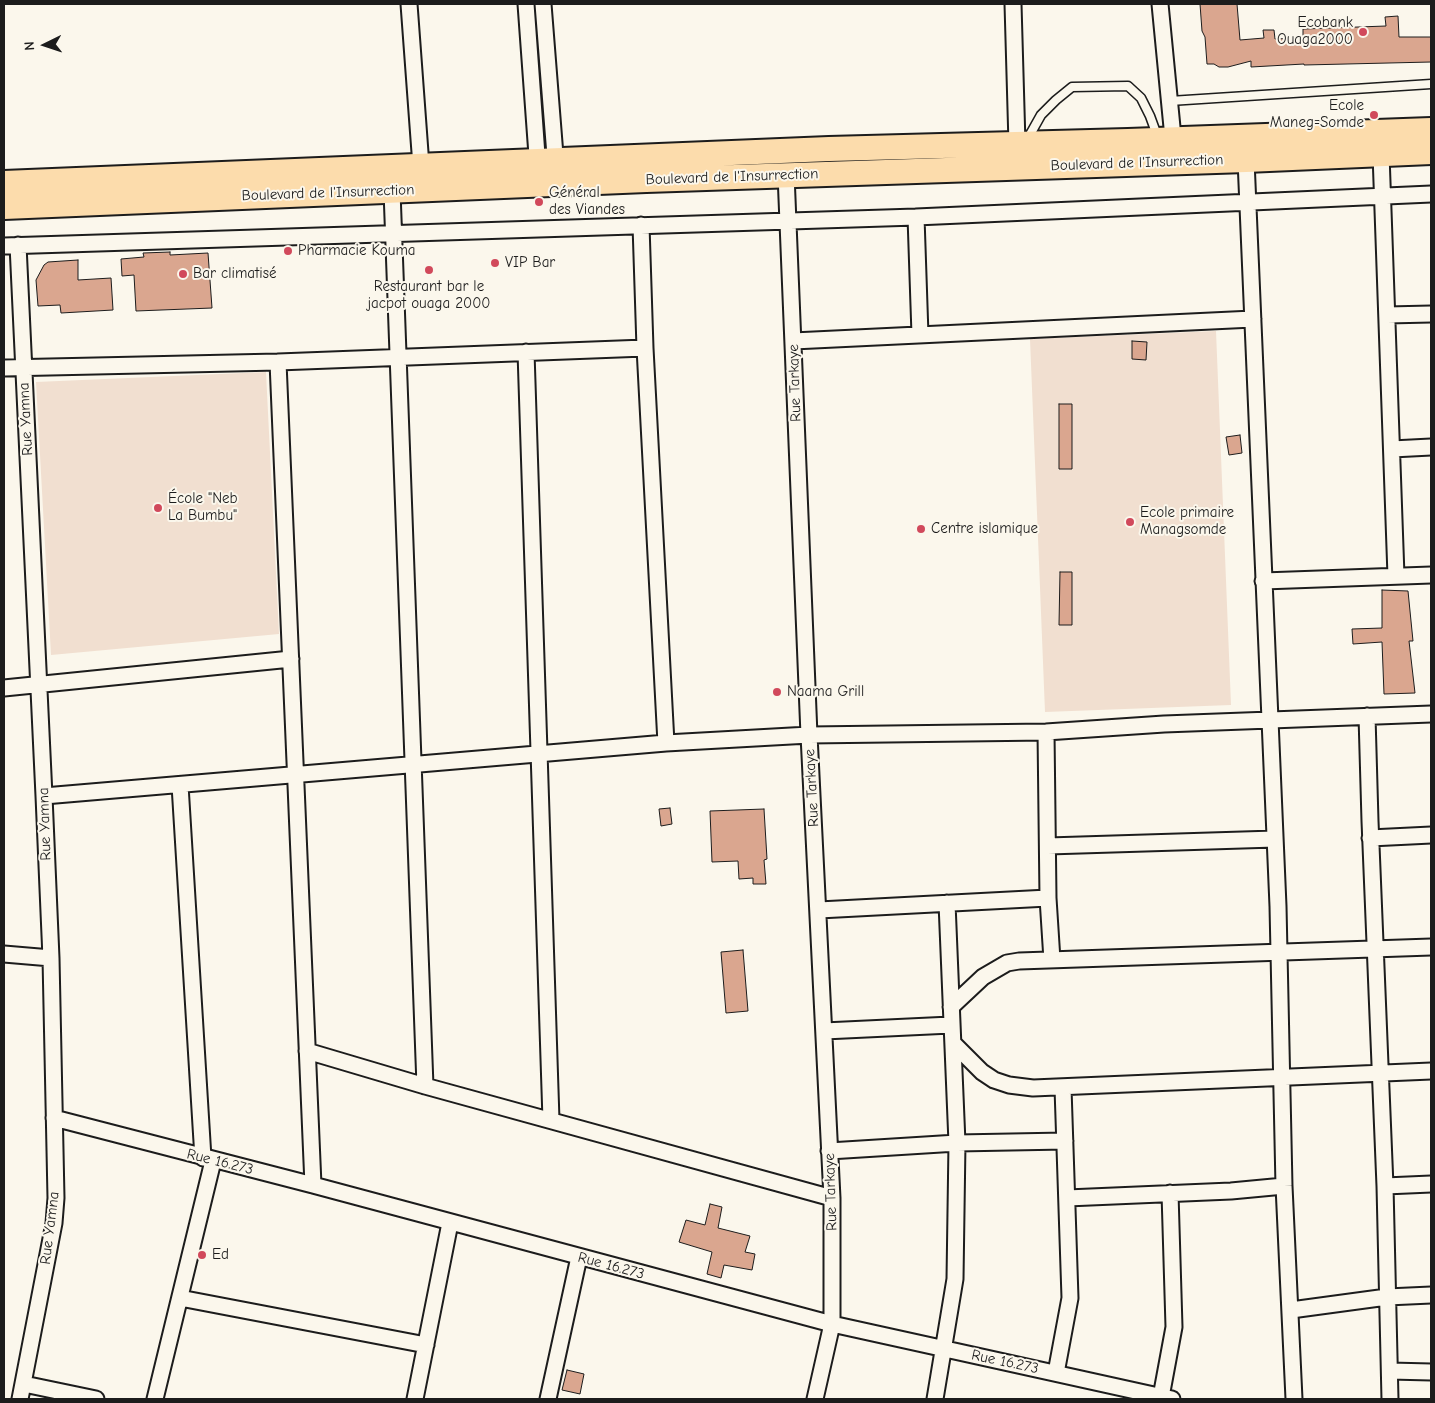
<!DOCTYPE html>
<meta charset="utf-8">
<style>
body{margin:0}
#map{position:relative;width:1435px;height:1403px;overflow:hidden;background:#fbf7ec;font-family:"Comic Neue",sans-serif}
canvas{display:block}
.frame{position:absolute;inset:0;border:5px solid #1c1c1c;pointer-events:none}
.north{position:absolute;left:20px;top:20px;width:50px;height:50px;-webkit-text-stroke:4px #fbf7ec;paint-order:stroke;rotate:266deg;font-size:14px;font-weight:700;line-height:20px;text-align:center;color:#1c1c1c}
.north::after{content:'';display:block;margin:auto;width:18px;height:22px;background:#1c1c1c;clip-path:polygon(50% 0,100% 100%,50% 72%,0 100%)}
</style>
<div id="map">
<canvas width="1435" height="1403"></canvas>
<div class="frame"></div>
<div class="north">N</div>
</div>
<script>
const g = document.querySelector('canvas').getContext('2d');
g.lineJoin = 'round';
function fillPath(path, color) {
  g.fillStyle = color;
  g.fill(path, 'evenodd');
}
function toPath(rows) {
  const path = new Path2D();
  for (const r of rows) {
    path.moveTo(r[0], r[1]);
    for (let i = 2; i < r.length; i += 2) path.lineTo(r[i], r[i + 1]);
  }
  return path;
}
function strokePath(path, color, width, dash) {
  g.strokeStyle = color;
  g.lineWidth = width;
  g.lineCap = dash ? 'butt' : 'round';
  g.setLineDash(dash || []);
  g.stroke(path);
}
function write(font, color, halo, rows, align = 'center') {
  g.font = font + ' "Comic Neue",sans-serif';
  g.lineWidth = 4;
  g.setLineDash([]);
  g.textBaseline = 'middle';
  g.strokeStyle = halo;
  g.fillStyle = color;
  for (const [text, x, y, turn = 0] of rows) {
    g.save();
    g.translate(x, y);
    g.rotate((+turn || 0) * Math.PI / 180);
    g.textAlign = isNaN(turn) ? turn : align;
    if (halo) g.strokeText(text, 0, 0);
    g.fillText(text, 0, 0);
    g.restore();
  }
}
const built = toPath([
 [1216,331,1231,705,1045,712,1030,339],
 [266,372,279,634,51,655,36,382]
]);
const building = toPath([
 [1200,4,1237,4,1240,40,1264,38,1263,30,1274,30,1275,39,1303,38,1303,29,1386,26,1385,17,1398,16,1399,37,1431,37,1431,62,1304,65,1304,64,1251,67,1251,61,1228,67,1219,67,1214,64,1207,64,1205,37,1202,31,1200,4],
 [170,252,170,255,208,253,212,308,136,311,134,275,122,276,121,259,144,257,143,253,170,252],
 [78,260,78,280,111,278,113,310,61,313,60,305,38,306,36,280,44,265,48,262,78,260],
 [1132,341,1147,342,1146,360,1132,359,1132,341],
 [1059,404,1072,404,1072,469,1059,469,1059,404],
 [1240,435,1242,453,1229,455,1226,437,1240,435],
 [1060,572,1072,572,1072,625,1059,625,1060,572],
 [1382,590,1408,591,1413,641,1409,641,1415,693,1384,694,1382,642,1353,644,1352,629,1382,628,1382,590],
 [670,808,672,824,661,826,659,809,670,808],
 [764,809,767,859,764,860,766,884,753,884,753,878,739,879,738,861,712,862,710,811,764,809],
 [743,950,748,1011,726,1013,721,952,743,950],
 [710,1204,722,1207,718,1228,750,1236,745,1252,755,1254,752,1270,724,1265,721,1278,707,1274,712,1252,679,1242,686,1220,705,1225,710,1204],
 [567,1370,584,1374,580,1394,562,1390,567,1370]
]);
const service = toPath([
 [1170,101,1431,84],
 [1027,140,1041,115,1056,100,1072,87,1128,86,1141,98,1150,116,1158,138]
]);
const minor = toPath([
 [409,4,421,166],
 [526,4,538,169],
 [543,4,556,168],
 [1013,4,1017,144],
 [1160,4,1174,148],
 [1381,154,1396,576],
 [1246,160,1278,906,1284,1186,1294,1399],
 [786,174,809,735,832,1198,832,1324,815,1399],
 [392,191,425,1086],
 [916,217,920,335],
 [641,225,645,348,666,743],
 [18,245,44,796,51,958,56,1198,54,1223,20,1399],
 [4,246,916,217,1431,194],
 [1387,315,1431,314],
 [793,341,1253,319],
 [526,352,551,1120],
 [278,362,313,1185],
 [4,368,278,362,645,348],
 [1392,449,1431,447],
 [1263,581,1431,575],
 [4,688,291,659],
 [1367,716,1370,821,1385,1186,1390,1399],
 [1046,732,1048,898,1052,960],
 [180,785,203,1158],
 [44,796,666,743,809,735,1046,732,1164,724,1431,714],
 [1370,838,1431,835],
 [1048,846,1275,839],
 [819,910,1048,898],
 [4,954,51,958],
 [951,1007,983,977,1007,963,1019,961,1431,947],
 [824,1031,951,1025],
 [953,1043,982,1072,994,1080,1009,1085,1033,1088,1431,1071],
 [307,1051,425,1086,832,1198],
 [54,1118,313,1185,832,1324,1172,1399],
 [829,1151,957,1143,1065,1141],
 [1385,1186,1431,1184],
 [1067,1198,1231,1191,1284,1186],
 [180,1298,426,1345],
 [1291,1310,1387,1297,1431,1295],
 [1390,1371,1431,1372],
 [1056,1373,1070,1298,1063,1088],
 [24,1384,96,1399],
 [1161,1397,1174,1327,1170,1193],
 [155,1399,213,1161],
 [415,1399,450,1223],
 [548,1399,579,1257],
 [935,1399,955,1279,957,1143,947,903]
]);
const primary = toPath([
 [4,183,829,149,1128,141,1431,130],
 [4,207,646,180,1246,160,1431,152]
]);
const markers = [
 [1363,32,5,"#d1495b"],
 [1374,115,5,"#d1495b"],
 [539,202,5,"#d1495b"],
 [288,251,5,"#d1495b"],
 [495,263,5,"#d1495b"],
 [429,270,5,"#d1495b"],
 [183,274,5,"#d1495b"],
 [158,508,5,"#d1495b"],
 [1130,522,5,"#d1495b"],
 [921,529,5,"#d1495b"],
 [777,692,5,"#d1495b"],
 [202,1255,5,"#d1495b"]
];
const poiNames = [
 ["Ecobank",1353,23,"right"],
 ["Ouaga2000",1353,40,"right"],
 ["Ecole",1364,106,"right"],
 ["Maneg-Somde",1364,123,"right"],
 ["Général",549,193],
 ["des Viandes",549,210],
 ["Pharmacie Kouma",298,251],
 ["VIP Bar",505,263],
 ["Bar climatisé",193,274],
 ["Restaurant bar le",429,287,"center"],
 ["jacpot ouaga 2000",429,304,"center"],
 ["École \"Neb",168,499],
 ["La Bumbu\"",168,516],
 ["Ecole primaire",1140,513],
 ["Managsomde",1140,530],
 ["Centre islamique",931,529],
 ["Naama Grill",787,692],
 ["Ed",212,1255]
];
const streetNames = [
 ["Boulevard de l'Insurrection",1137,163,-2],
 ["Boulevard de l'Insurrection",732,177,-2],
 ["Boulevard de l'Insurrection",328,193,-2],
 ["Rue Tarkaye",795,383,-92],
 ["Rue Yamna",26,419,-93],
 ["Rue Tarkaye",812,788,-93],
 ["Rue Yamna",45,824,-92],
 ["Rue 16.273",220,1162,14],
 ["Rue Tarkaye",831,1192,-92],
 ["Rue Yamna",50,1228,-83],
 ["Rue 16.273",611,1266,15],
 ["Rue 16.273",1005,1362,12]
];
fillPath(built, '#f1dfd0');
fillPath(building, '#daa68f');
strokePath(building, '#1c1c1c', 1);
strokePath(service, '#1c1c1c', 11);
strokePath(minor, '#1c1c1c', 19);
strokePath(primary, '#1c1c1c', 28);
strokePath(service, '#fbf7ec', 8);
strokePath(minor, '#fbf7ec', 15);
strokePath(primary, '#fcdcac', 24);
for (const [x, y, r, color] of markers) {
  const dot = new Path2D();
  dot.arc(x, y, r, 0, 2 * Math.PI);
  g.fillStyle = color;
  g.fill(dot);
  strokePath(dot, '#fbf7ec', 2);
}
write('15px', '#1c1c1c', '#fbf7ec', poiNames, 'left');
write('15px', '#1c1c1c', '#fbf7ec', streetNames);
</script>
